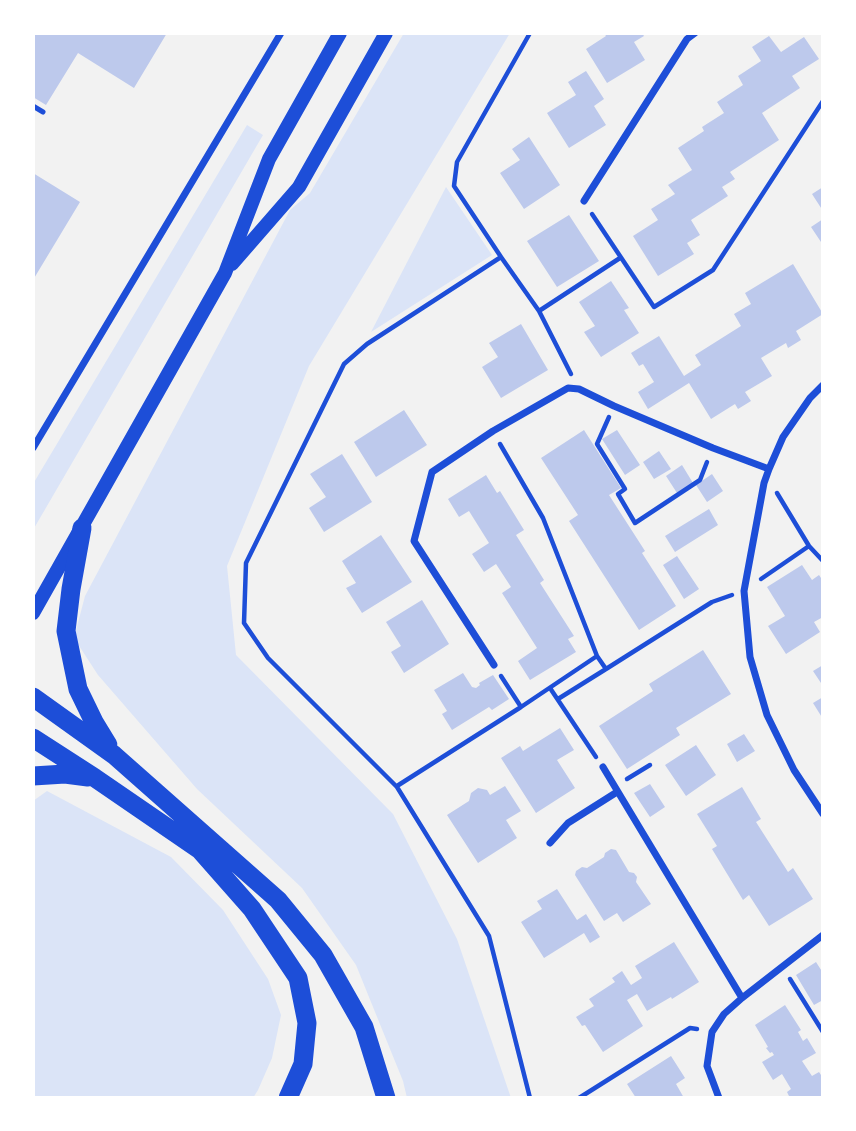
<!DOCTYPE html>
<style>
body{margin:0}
#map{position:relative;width:856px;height:1131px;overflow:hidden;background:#f2f2f2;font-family:Karla,sans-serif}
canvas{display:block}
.frame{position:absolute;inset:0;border:35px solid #fff;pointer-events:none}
</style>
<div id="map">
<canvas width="856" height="1131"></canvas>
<div class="frame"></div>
</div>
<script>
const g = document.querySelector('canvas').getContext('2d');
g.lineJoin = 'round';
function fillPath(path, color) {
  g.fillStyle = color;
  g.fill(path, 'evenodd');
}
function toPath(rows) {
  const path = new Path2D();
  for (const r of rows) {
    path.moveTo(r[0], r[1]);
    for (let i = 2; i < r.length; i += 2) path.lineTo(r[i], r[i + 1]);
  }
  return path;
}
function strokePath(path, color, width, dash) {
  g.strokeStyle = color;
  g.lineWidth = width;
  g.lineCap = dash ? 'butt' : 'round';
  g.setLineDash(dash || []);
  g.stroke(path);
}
const green = toPath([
 [404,33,510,33,309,366,227,566,236,655,393,814,457,939,511,1098,407,1098,403,1081,356,965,302,888,197,789,98,675,74,638,85,596,290,210,310,193],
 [247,125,263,135,33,530,33,484],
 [446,187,492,255,371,332],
 [47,791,171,857,223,910,268,979,281,1015,272,1058,258,1090,253,1098,33,1098,33,801]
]);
const building = toPath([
 [33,33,167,33,134,88,78,53,46,105,33,97],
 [604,33,642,33,644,36,634,42,645,60,607,83,586,49,606,36],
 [769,36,781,52,804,37,819,59,792,76,800,88,762,113,779,140,730,172,735,179,722,187,728,196,691,220,700,235,687,243,694,254,658,276,633,236,658,220,651,209,675,194,668,185,692,170,678,148,704,131,702,127,724,113,717,102,743,85,738,76,761,61,752,47],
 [586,71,604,99,594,106,606,125,569,148,547,113,576,95,568,82],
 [529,137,560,185,524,209,500,173,520,160,512,149],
 [33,173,80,202,33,280],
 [823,187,823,211,812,194],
 [569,215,599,261,557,287,527,241],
 [823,219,823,245,811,227],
 [793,264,823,314,796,331,801,340,788,348,786,343,761,358,772,376,745,392,751,401,738,409,735,404,711,419,689,383,648,409,638,392,654,382,643,364,639,366,631,353,659,336,684,376,701,365,695,355,741,326,734,314,751,304,745,293],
 [611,281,629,308,624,310,639,333,601,357,584,332,595,326,579,302],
 [521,324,548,370,501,398,482,367,498,357,489,343],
 [404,410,427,445,376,477,354,442],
 [584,430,621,488,609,495,645,551,642,553,676,606,639,630,569,521,578,515,541,458],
 [617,430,640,465,625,475,602,439],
 [659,451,671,469,654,479,643,462],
 [342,454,372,502,324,532,309,508,326,497,310,474],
 [682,465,693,483,677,493,666,476],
 [712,474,723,491,707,502,696,485],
 [486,475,497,493,500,491,524,530,516,535,544,580,540,583,574,636,568,639,576,652,530,680,518,661,537,648,502,593,511,587,496,564,484,572,472,554,489,543,469,511,459,517,448,499],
 [709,509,718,525,675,552,665,536],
 [381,535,412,582,362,613,346,588,356,583,342,561],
 [677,556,699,589,684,599,663,565],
 [802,565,812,580,819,575,823,581,823,617,814,622,820,632,786,654,768,626,785,616,767,587],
 [422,600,449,644,404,673,391,652,401,646,386,622],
 [703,650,731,694,676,728,680,735,627,769,599,726,653,691,649,684],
 [823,665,823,686,813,671],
 [463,673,472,687,476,688,480,685,479,683,493,675,509,699,492,710,489,707,452,730,442,714,447,711,434,690],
 [823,697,823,719,813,703],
 [560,728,574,750,557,760,575,788,536,813,501,758,520,746,523,751],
 [744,734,755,751,737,762,727,744],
 [696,745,716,775,686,796,665,765],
 [650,784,665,807,650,817,634,793],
 [505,786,521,811,506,820,517,838,478,863,447,815,469,801,471,793,478,788,487,790,490,795],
 [742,787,761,819,756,822,788,872,793,868,813,899,769,926,749,895,743,900,712,849,717,846,697,814],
 [611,849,616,850,629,872,634,873,637,877,636,882,651,904,623,922,617,913,604,921,575,875,576,871,582,867,587,868,604,857,605,853],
 [557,889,577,920,586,914,600,937,590,943,584,933,544,958,521,922,542,909,537,901],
 [674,942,699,982,672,999,671,997,647,1011,637,994,627,1000,643,1026,603,1052,585,1025,582,1026,576,1017,594,1006,589,999,615,982,612,978,622,971,631,985,642,978,635,966],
 [816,962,823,973,823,1000,814,1005,796,975],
 [785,1005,801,1030,798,1032,803,1041,807,1038,816,1053,802,1061,812,1076,819,1072,823,1078,823,1098,790,1098,787,1092,791,1089,782,1074,773,1080,762,1062,774,1055,772,1052,770,1053,766,1048,768,1047,755,1025],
 [671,1056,685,1078,676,1084,684,1098,636,1098,627,1084]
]);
const path = toPath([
 [530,33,457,162,454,186,501,257,539,311,571,374],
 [592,214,654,307,713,270,823,101],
 [501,257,367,344,344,364,246,563,244,623,268,658,397,787,489,936,530,1098],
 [539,311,620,258],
 [609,417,597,444,625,489,618,494,635,523,700,480,707,462],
 [500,444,543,518,597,656],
 [777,493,809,546],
 [761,579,809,546,823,561],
 [501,676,521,707],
 [550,688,596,757],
 [558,699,606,669],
 [627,779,650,765],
 [397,786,521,707,597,656,606,669,712,602,732,595],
 [790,979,823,1032],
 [579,1098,690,1028,697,1029]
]);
const service = toPath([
 [33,106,43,112]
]);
const minor = toPath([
 [584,201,687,39,695,33],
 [823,385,810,398,783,437,769,469,764,483,744,591,750,657,767,715,794,770,823,814],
 [33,448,281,33],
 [494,665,414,541,432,472,493,431,568,388,579,389,614,406,713,448,769,469],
 [603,767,742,998],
 [550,843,568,823,617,792],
 [719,1098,707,1066,712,1032,724,1014,742,998,823,935]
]);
const secondary = toPath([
 [232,264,299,187,386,33],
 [33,613,225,273,269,159,340,33]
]);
const trunk = toPath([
 [82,528,71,589,66,631,78,689,94,722,108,745],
 [33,697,114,755,278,900,323,955,364,1027,386,1098],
 [33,738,95,778,200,850,252,909,298,978,307,1023,303,1064,288,1098],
 [33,776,65,774,88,777]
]);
fillPath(green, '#dbe4f7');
fillPath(building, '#bdc9ec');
strokePath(path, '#1d4ed8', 4.5);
strokePath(service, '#1d4ed8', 5);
strokePath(minor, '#1d4ed8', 7);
strokePath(secondary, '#1d4ed8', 14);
strokePath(trunk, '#1d4ed8', 19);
</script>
